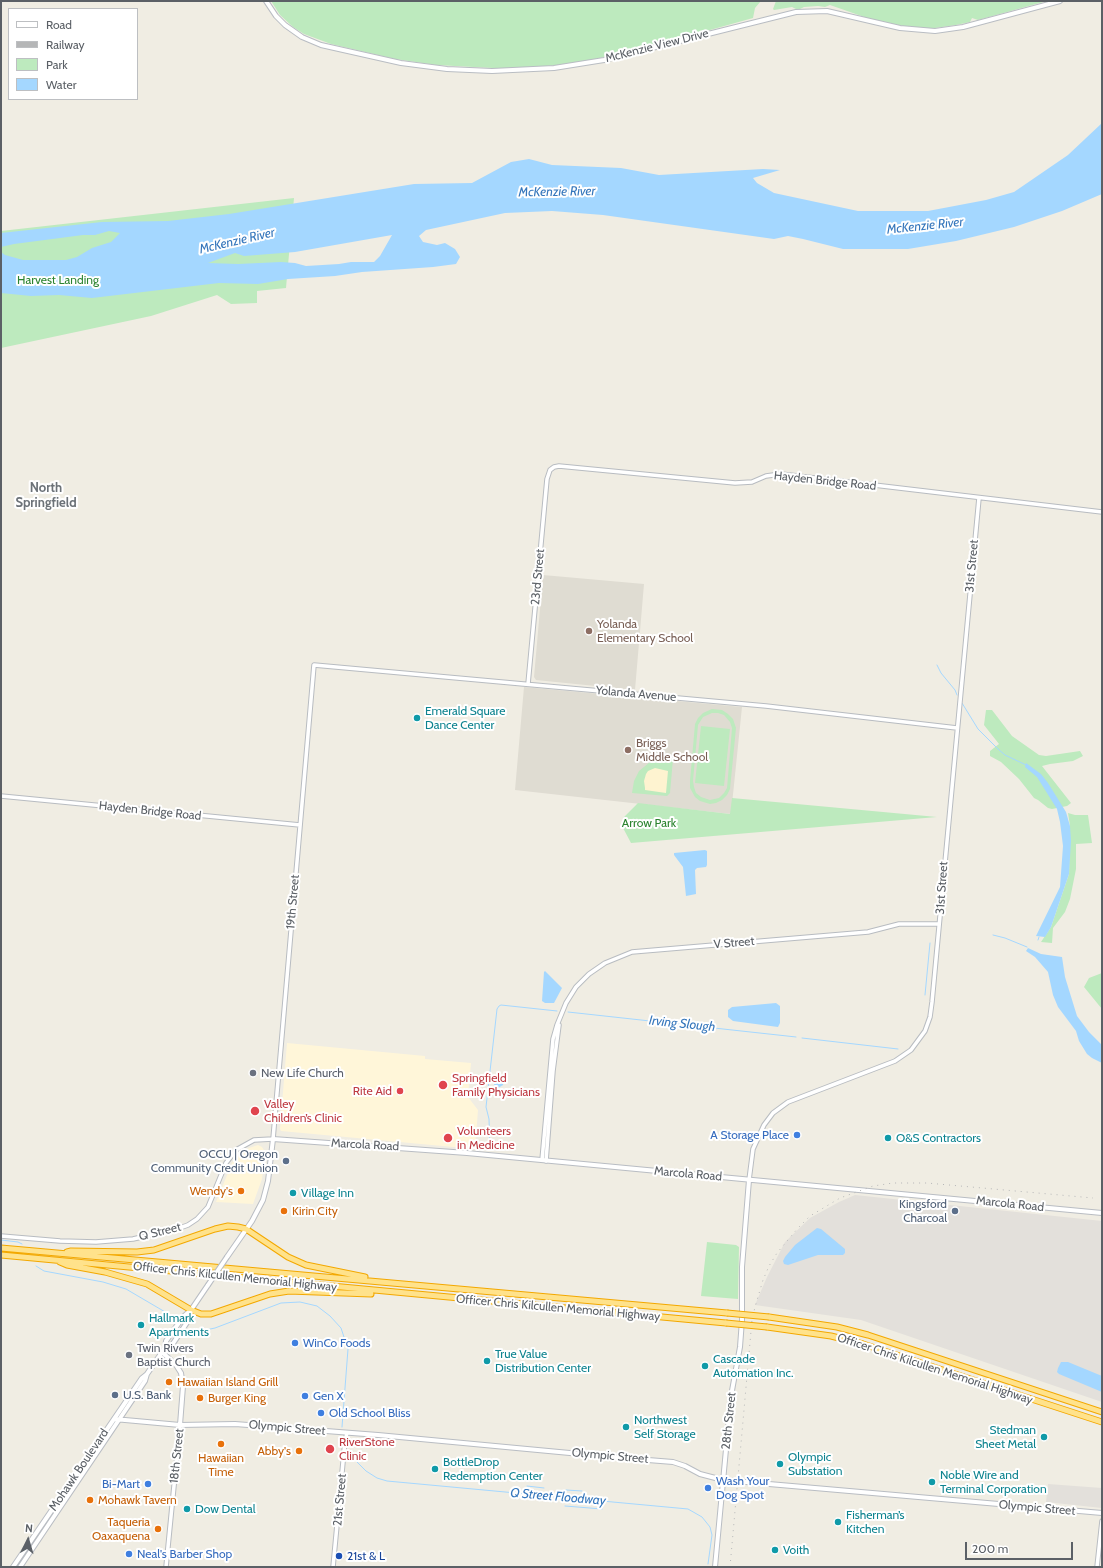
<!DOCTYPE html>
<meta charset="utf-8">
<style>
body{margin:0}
#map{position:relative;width:1103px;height:1568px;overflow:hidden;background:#f0ede3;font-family:Cabin,sans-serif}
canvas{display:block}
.frame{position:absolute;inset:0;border:2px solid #5b6066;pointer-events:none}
.legend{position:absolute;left:8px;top:8px;width:130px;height:92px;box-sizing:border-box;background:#fff;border:1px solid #bdbfc2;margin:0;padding:5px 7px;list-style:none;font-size:12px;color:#5b6066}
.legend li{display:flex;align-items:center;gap:8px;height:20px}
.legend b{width:20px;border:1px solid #bdbfc2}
.north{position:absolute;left:8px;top:1520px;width:40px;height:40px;-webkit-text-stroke:3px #fff;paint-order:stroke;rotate:5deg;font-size:11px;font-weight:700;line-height:16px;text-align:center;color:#5b6066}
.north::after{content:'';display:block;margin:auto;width:14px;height:18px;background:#5b6066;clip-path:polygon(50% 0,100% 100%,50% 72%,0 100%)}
.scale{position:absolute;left:965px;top:1542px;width:108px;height:18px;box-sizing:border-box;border:2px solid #5b6066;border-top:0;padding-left:5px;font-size:12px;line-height:14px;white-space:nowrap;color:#5b6066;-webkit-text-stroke:3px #fff;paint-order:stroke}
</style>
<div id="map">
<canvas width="1103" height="1568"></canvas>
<div class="frame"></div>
<ul class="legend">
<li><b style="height:5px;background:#fff"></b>Road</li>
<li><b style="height:5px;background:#b5b6b7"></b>Railway</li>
<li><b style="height:11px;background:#bdeabe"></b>Park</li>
<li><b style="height:11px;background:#a4d7ff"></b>Water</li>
</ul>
<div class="north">N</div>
<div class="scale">200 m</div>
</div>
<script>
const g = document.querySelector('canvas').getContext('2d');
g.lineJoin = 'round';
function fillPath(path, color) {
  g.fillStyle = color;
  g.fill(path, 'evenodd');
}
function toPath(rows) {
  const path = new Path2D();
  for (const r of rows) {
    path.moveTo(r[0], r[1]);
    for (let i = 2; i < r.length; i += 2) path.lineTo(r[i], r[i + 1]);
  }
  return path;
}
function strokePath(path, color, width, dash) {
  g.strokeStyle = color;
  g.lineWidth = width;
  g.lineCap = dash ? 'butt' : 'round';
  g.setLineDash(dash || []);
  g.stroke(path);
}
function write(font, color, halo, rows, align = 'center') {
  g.font = font + ' Cabin,sans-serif';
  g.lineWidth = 4;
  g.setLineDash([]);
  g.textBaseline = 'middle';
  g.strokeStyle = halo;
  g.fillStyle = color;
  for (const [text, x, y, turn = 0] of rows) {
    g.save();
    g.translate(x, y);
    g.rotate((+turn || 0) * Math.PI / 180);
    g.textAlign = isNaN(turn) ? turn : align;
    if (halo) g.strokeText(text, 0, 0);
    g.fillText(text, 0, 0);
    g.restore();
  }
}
const commercial = toPath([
 [287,1043,425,1056,425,1059,471,1063,468,1097,478,1110,475,1149,281,1131,280,1129],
 [258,1145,262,1147,265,1152,262,1179,253,1204,216,1202,232,1163,240,1154,249,1148]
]);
const industrial = toPath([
 [855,1195,1102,1221,1102,1402,861,1320,755,1305,767,1277,785,1242,810,1218,839,1202],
 [1048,1484,1102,1488,1102,1508,1046,1502]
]);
const education = toPath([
 [543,575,644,584,635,690,536,680,534,677],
 [524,687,742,707,731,814,515,790]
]);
const green = toPath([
 [271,1,761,1,755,8,753,18,710,30,690,34,647,46,596,59,558,65,512,69,436,65,395,59,331,44,304,34,293,27,280,15],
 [776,1,1047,1,978,20,972,18,970,22,956,25,935,28,912,28,870,19,830,5,825,7,818,6,804,7,798,10,792,7,774,10,773,9],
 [294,198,286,288,257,291,257,303,231,304,217,295,151,316,1,348,1,231],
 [712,709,722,710,728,714,733,719,736,728,730,789,727,795,722,800,716,803,710,804,700,801,695,797,690,788,690,781,695,724,698,718,703,713],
 [712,713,718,713,724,715,730,722,732,728,727,788,724,793,719,798,710,800,701,797,696,793,694,787,693,781,698,725,703,717],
 [986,710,992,710,1012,736,1039,755,1046,756,1080,751,1083,756,1073,761,1050,764,1042,766,1071,803,1067,806,1052,809,1048,808,1038,800,1034,798,1019,779,1001,762,990,756,990,751,999,744,984,725],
 [701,726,730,729,724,786,695,783],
 [663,758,673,759,670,793,667,796,632,793,634,781,639,771,650,762],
 [732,798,937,817,631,843,622,826,623,822,623,818,638,803,730,814],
 [1068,813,1075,815,1088,815,1092,843,1076,844,1076,869,1070,899,1065,912,1053,928,1052,943,1041,942,1051,927,1069,874,1070,826],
 [1102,973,1102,1009,1084,987,1089,978],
 [707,1242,736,1245,739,1247,738,1299,701,1296]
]);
const sand = toPath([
 [655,768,668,771,666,793,645,790,645,788,644,781,646,774,648,771]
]);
const water = toPath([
 [1102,123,1102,194,1062,211,1014,227,956,241,908,249,843,249,803,239,788,236,774,239,603,215,552,211,505,213,426,230,419,236,423,242,437,245,445,243,455,249,460,257,456,264,433,267,362,272,335,276,288,279,258,284,219,283,92,298,59,295,31,296,1,293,1,252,5,255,23,260,66,260,77,257,92,248,111,242,120,233,109,231,95,235,83,235,14,244,1,247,1,233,102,222,168,221,229,214,414,184,472,183,511,162,529,159,552,165,621,168,659,175,763,169,780,170,753,178,757,183,774,193,858,211,928,211,986,200,1014,192,1068,155],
 [392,235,380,256,374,262,351,262,339,264,306,266,295,263,281,262,238,264,208,263,235,253,244,256,295,252],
 [1026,763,1041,774,1048,783,1066,812,1070,826,1071,841,1069,874,1051,927,1045,937,1036,936,1060,887,1063,846,1060,822,1057,809,1037,777,1025,767],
 [705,850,707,851,707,865,706,867,697,868,695,870,696,894,686,896,683,867,674,855,674,853],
 [1028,948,1041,954,1062,957,1065,977,1077,1016,1089,1032,1102,1045,1102,1063,1092,1058,1087,1054,1079,1041,1076,1031,1058,1007,1053,995,1048,972,1035,957,1026,951],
 [545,971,562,988,554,1003,545,1003,542,1001,544,972],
 [776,1003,780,1006,780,1023,778,1027,733,1021,728,1017,728,1010,732,1007],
 [498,1074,502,1075,504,1077,503,1085,498,1088,494,1085,496,1075],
 [817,1228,821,1229,845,1249,845,1253,843,1255,818,1255,788,1265,784,1264,783,1261,785,1257,795,1245],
 [1061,1362,1068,1362,1102,1376,1102,1392,1059,1374,1057,1372,1058,1368]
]);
const stream = toPath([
 [937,665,941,673,955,690,957,695],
 [962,703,978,729,998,749,1005,755,1026,765],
 [993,935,1005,938,1027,947],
 [1038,940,1039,937],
 [925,995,930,943],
 [568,1012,796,1037],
 [802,1038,898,1049],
 [490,1149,489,1119,486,1107,497,1009,499,1006,501,1005,557,1011],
 [1,1240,18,1242,22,1244],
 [36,1266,44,1271,103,1282,126,1289,172,1316],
 [194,1329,201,1331,215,1328,281,1303,300,1302,317,1306,330,1316,341,1328,348,1349,342,1427],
 [348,1453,366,1471,377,1478,387,1481,688,1509,702,1517,710,1527,712,1535,708,1564],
 [527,1486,544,1488],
 [566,1490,582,1491],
 [565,1506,602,1509]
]);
const tertiary = toPath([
 [528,684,547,479,550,470,554,467,559,466,735,483,752,482,766,476,781,474,1102,512],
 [1,796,300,825],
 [542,1160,553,1039,557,1025,566,1003,576,987,589,974,605,963,632,952,868,932,899,924,939,924],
 [546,1161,553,1071,559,1025],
 [749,1180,753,1149,764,1125,773,1113,788,1102,895,1061,911,1050,925,1031,930,1017,932,1002,979,498],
 [1,1236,60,1241,96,1242,133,1239,177,1229,188,1225,197,1219,208,1207,226,1163,236,1150,254,1140,273,1139,314,665,766,706,957,728],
 [166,1567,180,1425],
 [333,1567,345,1441,347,1433],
 [1097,1567,1102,1521]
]);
const secondary = toPath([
 [266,1,276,16,285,25,302,37,321,45,401,63,447,69,492,71,554,68,604,60,796,12,827,11,900,28,935,31,963,27,1060,1],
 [227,1257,252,1221,263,1200,268,1181,273,1139,467,1153,1102,1213],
 [165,1348,172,1345,188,1321,191,1310],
 [162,1352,176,1365,181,1373,183,1386,180,1425],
 [114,1419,180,1425,235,1424,378,1435,623,1458,673,1462,685,1466,700,1474,723,1480,1102,1513],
 [13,1567,142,1378,147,1374],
 [20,1567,145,1381,147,1374,165,1348,166,1341,183,1317,191,1310,208,1285],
 [715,1567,731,1396,740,1347,742,1320,742,1267,749,1180]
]);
const motorway = toPath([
 [1,1248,727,1313],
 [67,1252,71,1251,137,1252,154,1250,215,1229,228,1226,238,1227,246,1229,288,1257,306,1265,365,1277],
 [1,1255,726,1323],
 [60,1262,67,1265,105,1272,147,1284,191,1310,201,1314,211,1314,270,1294,289,1291,371,1294],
 [769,1317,837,1327,868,1335,1102,1412],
 [767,1327,831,1336,863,1344,1102,1422]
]);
const rail = toPath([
 [730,1567,752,1320,755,1307,763,1280,769,1266,777,1253,798,1228,810,1216,840,1198,873,1186,893,1183,927,1183,1093,1198]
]);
const secondaryBridge = toPath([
 [208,1285,227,1257]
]);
const motorwayBridge = toPath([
 [727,1313,769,1317],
 [726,1323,767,1327]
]);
const markers = [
 [589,631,4,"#8d6e63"],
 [417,718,4,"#0f9aa8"],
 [628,750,4,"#8d6e63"],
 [253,1073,4,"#6b7280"],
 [443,1085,5,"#e0444e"],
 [400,1091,4,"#e0444e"],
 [255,1111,5,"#e0444e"],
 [797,1135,4,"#3f7fe0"],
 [448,1138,5,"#e0444e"],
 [888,1138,4,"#0f9aa8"],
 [286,1161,4,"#5c6f8a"],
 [241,1191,4,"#e8710a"],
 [293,1193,4,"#0f9aa8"],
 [284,1211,4,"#e8710a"],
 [955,1211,4,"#5c6f8a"],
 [141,1325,4,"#0f9aa8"],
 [295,1343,4,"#3f7fe0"],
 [129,1355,4,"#6b7280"],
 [487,1361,4,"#0f9aa8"],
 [705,1366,4,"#0f9aa8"],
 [169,1382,4,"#e8710a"],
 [115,1395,4,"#5c6f8a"],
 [305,1396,4,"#3f7fe0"],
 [200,1398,4,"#e8710a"],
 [321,1413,4,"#3f7fe0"],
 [626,1427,4,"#0f9aa8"],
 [1044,1437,4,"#0f9aa8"],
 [221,1444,4,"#e8710a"],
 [330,1449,5,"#e0444e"],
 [299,1451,4,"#e8710a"],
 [780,1464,4,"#0f9aa8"],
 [435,1469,4,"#0f9aa8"],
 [932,1482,4,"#0f9aa8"],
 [148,1484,4,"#3f7fe0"],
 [708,1488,4,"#3f7fe0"],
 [90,1500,4,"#e8710a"],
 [187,1509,4,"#0f9aa8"],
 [838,1522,4,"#0f9aa8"],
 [158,1529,4,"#e8710a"],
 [775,1550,4,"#0f9aa8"],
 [129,1554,4,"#3f7fe0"],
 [339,1556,4,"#1a4fb4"]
];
const streetNames = [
 ["McKenzie View Drive",657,46,-14],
 ["Hayden Bridge Road",825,481,6],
 ["31st Street",972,566,-85],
 ["23rd Street",538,577,-85],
 ["Yolanda Avenue",636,694,5],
 ["Hayden Bridge Road",150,811,6],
 ["31st Street",942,888,-86],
 ["19th Street",293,902,-85],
 ["V Street",734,943,-5],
 ["Marcola Road",365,1145,3],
 ["Marcola Road",688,1174,5],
 ["Marcola Road",1010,1204,6],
 ["Q Street",160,1232,-14],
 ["Officer Chris Kilcullen Memorial Highway",235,1277,6],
 ["Officer Chris Kilcullen Memorial Highway",558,1308,5],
 ["Officer Chris Kilcullen Memorial Highway",935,1369,18],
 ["28th Street",729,1421,-84],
 ["Olympic Street",287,1428,5],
 ["18th Street",177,1456,-84],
 ["Olympic Street",610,1456,5],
 ["Mohawk Boulevard",79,1470,-56],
 ["21st Street",340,1500,-85],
 ["Olympic Street",1037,1508,5]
];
const parkNames = [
 ["Harvest Landing",58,280],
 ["Arrow Park",649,823]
];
const educationNames = [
 ["Yolanda",597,624],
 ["Elementary School",597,638],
 ["Briggs",636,743],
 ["Middle School",636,757]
];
const cultureNames = [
 ["Emerald Square",425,711],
 ["Dance Center",425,725],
 ["O&S Contractors",896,1138],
 ["Village Inn",301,1193],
 ["Hallmark",149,1318],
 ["Apartments",149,1332],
 ["True Value",495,1354],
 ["Distribution Center",495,1368],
 ["Cascade",713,1359],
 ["Automation Inc.",713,1373],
 ["Northwest",634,1420],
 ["Self Storage",634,1434],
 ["Stedman",1036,1430,"right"],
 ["Sheet Metal",1036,1444,"right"],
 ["Olympic",788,1457],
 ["Substation",788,1471],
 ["BottleDrop",443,1462],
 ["Redemption Center",443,1476],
 ["Noble Wire and",940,1475],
 ["Terminal Corporation",940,1489],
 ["Dow Dental",195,1509],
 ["Fisherman’s",846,1515],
 ["Kitchen",846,1529],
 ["Voith",783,1550]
];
const worshipNames = [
 ["New Life Church",261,1073],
 ["Twin Rivers",137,1348],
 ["Baptist Church",137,1362]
];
const healthNames = [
 ["Springfield",452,1078],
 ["Family Physicians",452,1092],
 ["Rite Aid",392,1091,"right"],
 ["Valley",264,1104],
 ["Children’s Clinic",264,1118],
 ["Volunteers",457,1131],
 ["in Medicine",457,1145],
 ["RiverStone",339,1442],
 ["Clinic",339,1456]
];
const shopNames = [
 ["A Storage Place",789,1135,"right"],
 ["WinCo Foods",303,1343],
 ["Gen X",313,1396],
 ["Old School Bliss",329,1413],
 ["Wash Your",716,1481],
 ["Dog Spot",716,1495],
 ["Bi-Mart",140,1484,"right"],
 ["Neal's Barber Shop",137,1554]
];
const serviceNames = [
 ["OCCU | Oregon",278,1154],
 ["Community Credit Union",278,1168],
 ["Kingsford",947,1204],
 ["Charcoal",947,1218],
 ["U.S. Bank",123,1395,"left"]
];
const foodNames = [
 ["Wendy's",233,1191,"right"],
 ["Kirin City",292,1211],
 ["Hawaiian Island Grill",177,1382],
 ["Burger King",208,1398],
 ["Abby's",291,1451,"right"],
 ["Hawaiian",221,1458,"center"],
 ["Time",221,1472,"center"],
 ["Mohawk Tavern",98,1500],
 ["Taqueria",150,1522,"right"],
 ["Oaxaquena",150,1536,"right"]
];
const transitNames = [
 ["21st & L",347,1556]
];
const waterNames = [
 ["McKenzie River",557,192,-1],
 ["McKenzie River",925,226,-6],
 ["McKenzie River",237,241,-13],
 ["Irving Slough",682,1024,6],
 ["Q Street Floodway",558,1497,5]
];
const neighbourhoodNames = [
 ["North",46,488],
 ["Springfield",46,503]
];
fillPath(commercial, '#fff6d9');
fillPath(industrial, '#e3e0db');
fillPath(education, '#dfdcd2');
fillPath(green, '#bdeabe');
fillPath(sand, '#fef3d0');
fillPath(water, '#a4d7ff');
strokePath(stream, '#a4d7ff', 1);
strokePath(tertiary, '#b8bcc1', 5.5);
strokePath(secondary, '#b9bdc3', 6);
strokePath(motorway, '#f3a800', 7);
strokePath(tertiary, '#fff', 3.5);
strokePath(secondary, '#fff', 4);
strokePath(motorway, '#ffe28b', 5);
strokePath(rail, '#b5b6b7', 1, [1, 5]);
strokePath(secondaryBridge, '#b9bdc3', 6, []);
strokePath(motorwayBridge, '#f3a800', 7, []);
strokePath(secondaryBridge, '#fff', 4);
strokePath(motorwayBridge, '#ffe28b', 5);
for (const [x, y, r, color] of markers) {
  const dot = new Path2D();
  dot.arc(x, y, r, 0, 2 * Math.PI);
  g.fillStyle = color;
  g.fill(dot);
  strokePath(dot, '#fff', 1.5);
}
write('12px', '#5b6066', '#fff', streetNames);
write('12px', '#2c8430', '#fff', parkNames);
write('12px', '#785e54', '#fff', educationNames, 'left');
write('12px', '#0d838f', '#fff', cultureNames, 'left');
write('12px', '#5b616d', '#fff', worshipNames, 'left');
write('12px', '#be3a42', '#fff', healthNames, 'left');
write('12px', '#366cbe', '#fff', shopNames, 'left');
write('12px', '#4e5e75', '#fff', serviceNames, 'right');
write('12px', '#c56008', '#fff', foodNames, 'left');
write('12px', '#164399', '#fff', transitNames, 'left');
write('italic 13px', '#3677bc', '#fff', waterNames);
write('bold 13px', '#6c7278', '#fff', neighbourhoodNames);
</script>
